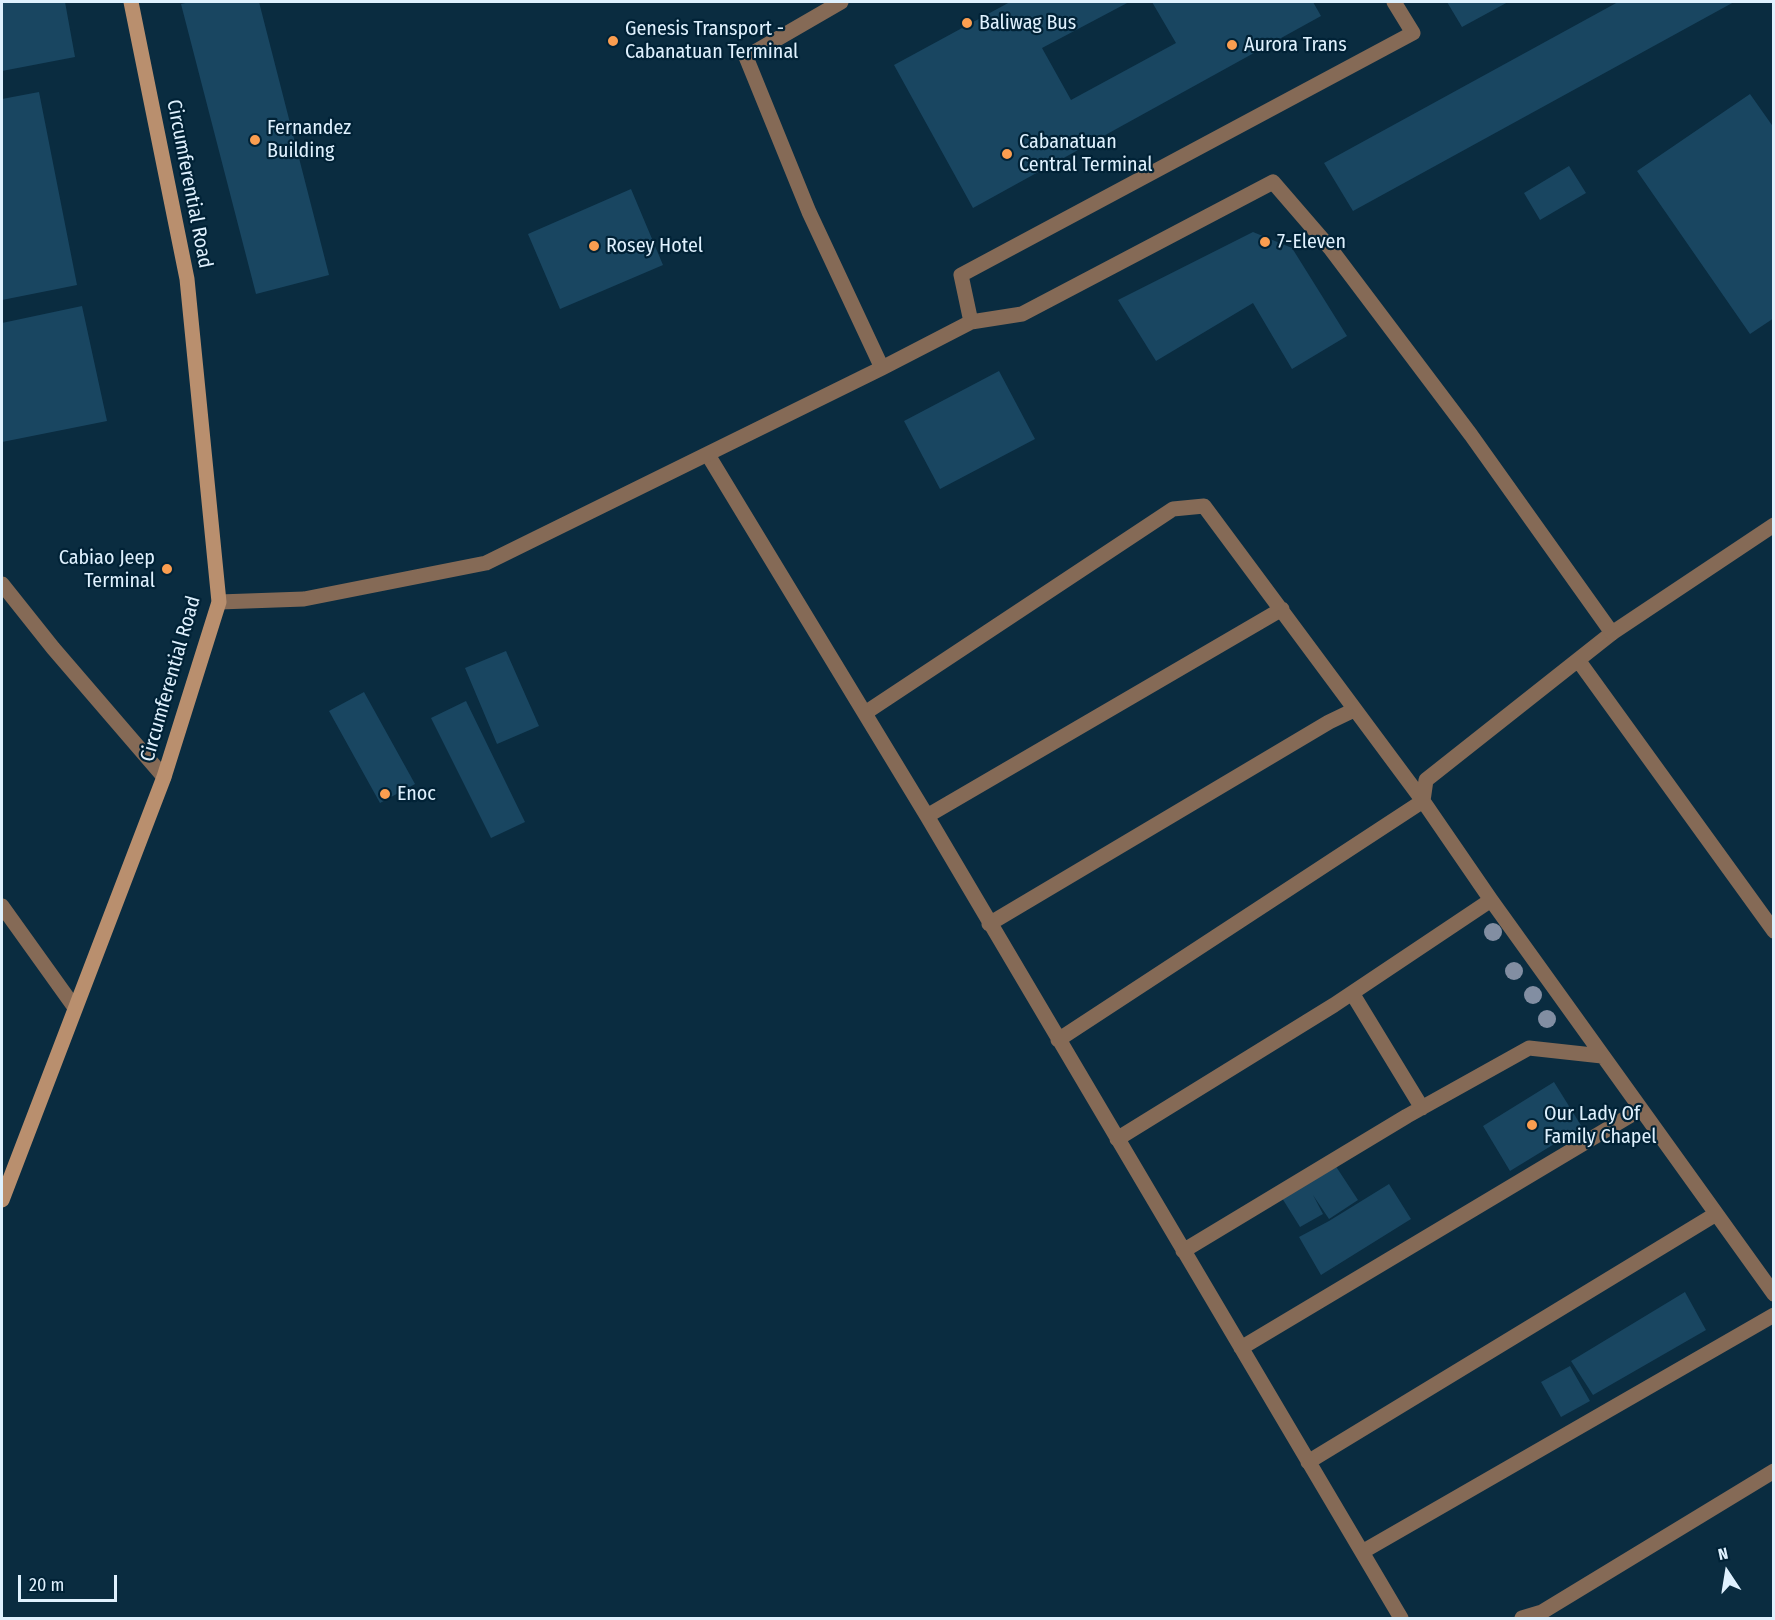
<!DOCTYPE html>
<style>
body{margin:0}
#map{position:relative;width:1775px;height:1620px;overflow:hidden;background:#0a2c40;font-family:"Fira Sans Condensed",sans-serif}
canvas{display:block}
.frame{position:absolute;inset:0;border:3px solid #dff1fe;pointer-events:none}
.north{position:absolute;left:1697px;top:1542px;width:60px;height:60px;-webkit-text-stroke:4px #012236;paint-order:stroke;rotate:348deg;font-size:16px;font-weight:700;line-height:24px;text-align:center;color:#dff1fe}
.north::after{content:'';display:block;margin:auto;width:21px;height:27px;background:#dff1fe;clip-path:polygon(50% 0,100% 100%,50% 72%,0 100%)}
.scale{position:absolute;left:18px;top:1575px;width:99px;height:27px;box-sizing:border-box;border:3px solid #dff1fe;border-top:0;padding-left:8px;font-size:18px;line-height:21px;white-space:nowrap;color:#dff1fe;-webkit-text-stroke:4px #012236;paint-order:stroke}
</style>
<div id="map">
<canvas width="1775" height="1620"></canvas>
<div class="frame"></div>
<div class="north">N</div>
<div class="scale">20 m</div>
</div>
<script>
const g = document.querySelector('canvas').getContext('2d');
g.lineJoin = 'round';
function fillPath(path, color) {
  g.fillStyle = color;
  g.fill(path, 'evenodd');
}
function toPath(rows) {
  const path = new Path2D();
  for (const r of rows) {
    path.moveTo(r[0], r[1]);
    for (let i = 2; i < r.length; i += 2) path.lineTo(r[i], r[i + 1]);
  }
  return path;
}
function strokePath(path, color, width, dash) {
  g.strokeStyle = color;
  g.lineWidth = width;
  g.lineCap = dash ? 'butt' : 'round';
  g.setLineDash(dash || []);
  g.stroke(path);
}
function write(font, color, halo, rows, align = 'center') {
  g.font = font + ' "Fira Sans Condensed",sans-serif';
  g.lineWidth = 4.5;
  g.setLineDash([]);
  g.textBaseline = 'middle';
  g.strokeStyle = halo;
  g.fillStyle = color;
  for (const [text, x, y, turn = 0] of rows) {
    g.save();
    g.translate(x, y);
    g.rotate((+turn || 0) * Math.PI / 180);
    g.textAlign = isNaN(turn) ? turn : align;
    if (halo) g.strokeText(text, 0, 0);
    g.fillText(text, 0, 0);
    g.restore();
  }
}
const building = toPath([
 [2,2,65,2,75,57,2,71],
 [190,2,259,2,329,275,256,294,181,4],
 [1010,2,1129,2,1042,48,1071,100,1176,43,1152,2,1313,2,1321,16,973,208,894,65],
 [1447,2,1508,2,1462,27],
 [1618,2,1734,2,1353,211,1324,163],
 [39,92,77,285,2,300,2,99],
 [1750,94,1774,128,1774,318,1750,334,1637,171],
 [1569,166,1586,193,1540,220,1524,193],
 [631,189,663,265,560,309,528,234],
 [1253,232,1292,248,1347,336,1292,369,1253,303,1156,361,1118,300],
 [82,306,107,421,2,442,2,323],
 [999,371,1035,439,940,489,904,421],
 [506,651,539,726,497,744,465,668],
 [364,692,415,784,380,803,329,711],
 [466,701,525,822,491,838,431,718],
 [1554,1082,1582,1127,1510,1171,1483,1126],
 [1335,1165,1358,1200,1329,1219,1313,1195,1323,1214,1300,1227,1282,1198],
 [1389,1184,1411,1219,1321,1275,1299,1237,1329,1221],
 [1685,1292,1706,1330,1593,1395,1571,1361],
 [1570,1366,1590,1401,1561,1417,1541,1382]
]);
const minor = toPath([
 [708,455,927,816,1401,1618],
 [2,584,53,648,164,777],
 [1578,660,1774,931],
 [865,713,1173,509,1204,506,1423,801,1491,900,1774,1294],
 [927,816,1282,609],
 [2,906,75,1008],
 [989,924,1329,722,1354,710],
 [1352,993,1422,1108],
 [1058,1040,1423,801,1426,780,1612,633],
 [1117,1139,1334,1005,1491,900],
 [1183,1251,1407,1116,1529,1048,1602,1056],
 [1241,1348,1641,1109],
 [1308,1462,1716,1214],
 [1362,1552,1774,1315],
 [1522,1618,1542,1612,1774,1471]
]);
const tertiary = toPath([
 [841,2,746,57,809,212,882,368],
 [971,322,1022,314,1273,182,1330,248,1471,435,1612,633,1774,525],
 [219,602,304,599,486,563,882,368,971,322,961,275,1413,33,1394,2]
]);
const secondary = toPath([
 [2,1200,164,777,219,602,187,279,131,2]
]);
const trees = [
 [1493,932],
 [1514,971],
 [1533,995],
 [1547,1019]
];
const markers = [
 [967,23,6,"#fb9e50"],
 [613,41,6,"#fb9e50"],
 [1232,45,6,"#fb9e50"],
 [255,140,6,"#fb9e50"],
 [1007,154,6,"#fb9e50"],
 [1265,242,6,"#fb9e50"],
 [594,246,6,"#fb9e50"],
 [167,569,6,"#fb9e50"],
 [385,794,6,"#fb9e50"],
 [1532,1125,6,"#fb9e50"]
];
const poiNames = [
 ["Baliwag Bus",979,23],
 ["Genesis Transport -",625,29],
 ["Cabanatuan Terminal",625,52],
 ["Aurora Trans",1244,45],
 ["Fernandez",267,128],
 ["Building",267,151],
 ["Cabanatuan",1019,142],
 ["Central Terminal",1019,165],
 ["7-Eleven",1277,242],
 ["Rosey Hotel",606,246],
 ["Cabiao Jeep",155,558,"right"],
 ["Terminal",155,581,"right"],
 ["Enoc",397,794],
 ["Our Lady Of",1544,1114],
 ["Family Chapel",1544,1137]
];
const streetNames = [
 ["Circumferential Road",189,184,79],
 ["Circumferential Road",171,679,-74]
];
fillPath(building, '#194661');
strokePath(minor, '#856a56', 15);
strokePath(tertiary, '#856a56', 15);
strokePath(secondary, '#b98f6e', 15);
g.fillStyle = '#828ea2';
for (const [x, y] of trees) {
  g.beginPath();
  g.arc(x, y, 9, 0, 2 * Math.PI);
  g.fill();
}
for (const [x, y, r, color] of markers) {
  const dot = new Path2D();
  dot.arc(x, y, r, 0, 2 * Math.PI);
  g.fillStyle = color;
  g.fill(dot);
  strokePath(dot, '#012236', 2);
}
write('20px', '#dff1fe', '#012236', poiNames, 'left');
write('20px', '#dff1fe', '#012236', streetNames);
</script>
